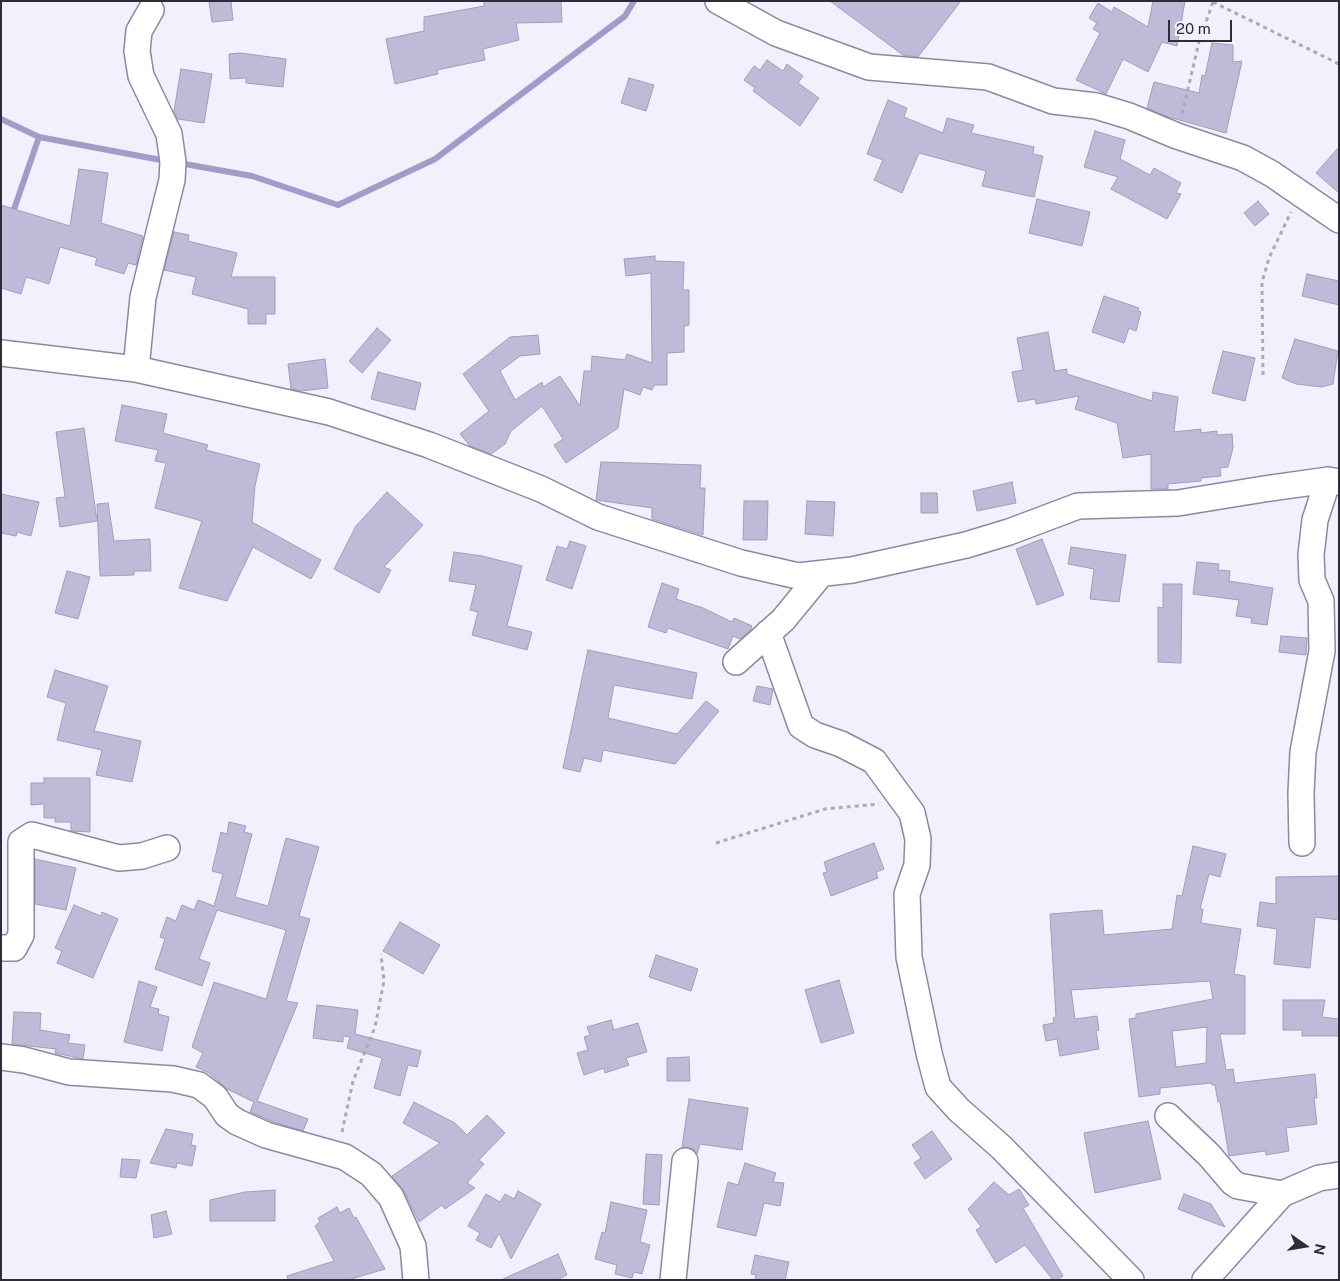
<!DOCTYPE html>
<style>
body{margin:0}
#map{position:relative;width:1340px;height:1281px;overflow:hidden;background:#f2f0fd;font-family:"Public Sans",sans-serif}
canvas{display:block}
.frame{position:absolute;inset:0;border:2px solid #2e2c38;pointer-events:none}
.north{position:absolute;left:1280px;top:1221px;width:50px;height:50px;-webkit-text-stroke:4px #f2f0fd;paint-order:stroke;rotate:103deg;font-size:14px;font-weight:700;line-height:20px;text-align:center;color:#2e2c38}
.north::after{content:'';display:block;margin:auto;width:18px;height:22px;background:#2e2c38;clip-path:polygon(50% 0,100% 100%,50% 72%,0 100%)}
.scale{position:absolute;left:1168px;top:20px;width:64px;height:22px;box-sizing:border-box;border:2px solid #2e2c38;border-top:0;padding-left:6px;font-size:15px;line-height:18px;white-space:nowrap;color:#2e2c38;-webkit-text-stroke:4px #f2f0fd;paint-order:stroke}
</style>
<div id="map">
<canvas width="1340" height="1281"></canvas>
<div class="frame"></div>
<div class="north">N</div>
<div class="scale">20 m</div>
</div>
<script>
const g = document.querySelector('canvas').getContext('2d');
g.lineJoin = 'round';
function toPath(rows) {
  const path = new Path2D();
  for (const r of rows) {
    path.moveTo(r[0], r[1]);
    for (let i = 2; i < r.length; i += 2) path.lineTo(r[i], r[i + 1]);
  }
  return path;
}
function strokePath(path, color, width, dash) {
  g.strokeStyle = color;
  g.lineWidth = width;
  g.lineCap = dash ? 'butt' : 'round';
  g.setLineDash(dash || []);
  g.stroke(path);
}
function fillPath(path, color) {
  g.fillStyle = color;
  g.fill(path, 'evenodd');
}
const stream = toPath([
 [1,119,39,137,166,161],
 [179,163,252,176,338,205,435,159,625,16,634,1],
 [12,215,39,137]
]);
const building = toPath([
 [209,1,231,1,233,20,212,22,209,1],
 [484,1,561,1,562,22,516,23,519,40,483,49,485,60,437,70,438,74,395,84,386,39,424,31,424,17,484,6,484,1],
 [830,1,961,1,918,57,903,55,830,1],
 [1153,1,1185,1,1177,46,1162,42,1148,72,1123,59,1106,94,1076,80,1100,33,1093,29,1097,23,1089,18,1098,3,1112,12,1114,7,1148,27,1153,1],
 [1212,43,1233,45,1233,62,1242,61,1226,133,1165,116,1147,108,1154,82,1199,93,1202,75,1205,76,1212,43],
 [240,53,286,59,283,87,246,83,246,78,230,79,229,54,240,53],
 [767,60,783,71,787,64,803,76,798,83,819,98,800,126,753,91,755,88,744,80,754,66,760,70,767,60],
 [181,69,212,74,204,123,178,119,174,111,181,69],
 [629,78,654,85,646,111,621,103,629,78],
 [888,100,907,108,904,117,943,133,947,118,974,125,971,133,1034,147,1033,154,1043,156,1034,197,982,186,986,171,919,153,902,193,874,180,883,160,867,154,888,100],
 [1095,131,1125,140,1120,159,1150,175,1154,168,1181,183,1176,193,1181,194,1167,219,1111,189,1118,177,1084,167,1095,131],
 [1339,147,1339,193,1316,173,1339,147],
 [79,169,108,173,101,223,143,236,136,265,128,263,124,274,95,265,97,258,60,247,49,284,26,277,21,294,1,288,1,205,70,226,79,169],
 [1037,199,1090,212,1082,246,1029,233,1037,199],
 [1258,201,1269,214,1255,226,1244,213,1258,201],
 [174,232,189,235,188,241,237,253,231,277,275,277,275,314,266,314,266,324,248,324,248,309,192,294,196,277,164,270,174,232],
 [655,256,655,261,684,262,683,290,689,290,689,325,684,326,684,352,667,353,667,385,654,385,652,390,643,387,640,395,624,389,618,428,566,463,554,445,563,439,542,406,511,431,505,444,491,454,470,446,460,434,489,411,463,374,510,337,538,335,540,354,520,356,500,371,515,400,542,382,543,387,560,376,580,406,584,371,591,371,592,356,625,360,627,354,652,363,651,273,626,276,624,259,655,256],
 [1307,274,1339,281,1339,305,1302,296,1307,274],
 [1104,296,1139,308,1138,311,1141,312,1136,331,1129,328,1124,343,1092,332,1104,296],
 [377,328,391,340,362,373,349,361,377,328],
 [1048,332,1055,371,1067,369,1067,374,1152,401,1153,392,1178,397,1174,432,1201,429,1201,433,1217,431,1217,435,1232,434,1233,448,1228,467,1220,468,1221,476,1201,478,1201,481,1168,484,1168,489,1151,489,1151,454,1123,458,1117,423,1075,409,1079,396,1036,404,1035,399,1018,402,1012,372,1023,370,1017,338,1048,332],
 [1295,339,1338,351,1333,384,1322,387,1296,384,1282,378,1295,339],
 [1223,351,1255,358,1245,401,1212,393,1223,351],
 [325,359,328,388,301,391,291,389,288,364,325,359],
 [378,372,421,383,415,410,371,399,378,372],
 [122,405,167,414,163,433,208,445,206,450,260,464,255,486,252,522,321,560,311,579,253,547,227,601,179,588,202,521,155,508,166,463,155,461,158,450,115,441,122,405],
 [84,428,97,521,60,527,56,498,65,497,56,432,84,428],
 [601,462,701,465,700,488,705,488,703,535,652,519,652,508,596,500,601,462],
 [1012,482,1016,503,977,511,973,491,1012,482],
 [387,492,423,525,384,567,391,570,379,593,334,569,356,526,387,492],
 [921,493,937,493,938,513,921,513,921,493],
 [1,494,39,502,31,536,17,532,16,536,1,533,1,494],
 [744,501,768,501,767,540,743,540,744,501],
 [807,501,835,502,833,536,805,534,807,501],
 [108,503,114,541,150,539,151,571,134,571,134,575,100,576,97,504,108,503],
 [1042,539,1064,595,1037,605,1016,549,1042,539],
 [570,541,586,546,572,589,546,580,557,546,567,549,570,541],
 [1071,547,1126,555,1119,602,1090,599,1094,569,1068,564,1071,547],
 [454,552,482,556,522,566,507,626,532,632,527,650,472,635,478,612,470,610,476,585,449,581,454,552],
 [1197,562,1219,564,1218,570,1230,571,1229,581,1273,588,1267,625,1251,623,1252,618,1236,616,1239,600,1193,594,1197,562],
 [67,571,90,577,78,619,55,613,67,571],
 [662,583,679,589,676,599,703,608,732,622,734,618,752,626,750,631,740,639,733,636,728,649,668,628,666,633,648,627,662,583],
 [1163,584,1182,584,1181,663,1158,662,1158,607,1163,608,1163,584],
 [1281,636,1307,638,1306,655,1279,652,1281,636],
 [588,650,697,673,692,699,614,685,608,718,677,734,706,701,719,711,675,764,603,750,601,762,584,758,580,772,563,768,588,650],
 [55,670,108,686,94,731,141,741,132,782,96,775,102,750,57,740,66,703,47,697,55,670],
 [757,686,773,689,770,705,753,701,757,686],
 [44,778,90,778,90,832,71,831,71,822,55,822,55,818,44,818,44,804,31,805,31,783,44,783,44,778],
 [229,822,246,826,244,832,252,834,235,897,268,906,286,838,319,847,299,916,310,919,286,1001,298,1003,257,1101,308,1119,303,1131,271,1121,250,1112,254,1102,227,1089,209,1073,196,1067,203,1053,192,1047,214,982,266,999,286,930,217,910,199,959,210,963,202,986,155,969,165,939,160,937,167,917,176,921,182,905,194,910,198,900,214,906,223,874,212,871,221,832,227,834,229,822],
 [874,843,884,869,876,872,878,878,831,896,823,873,827,872,824,862,874,843],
 [1193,846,1226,854,1220,877,1209,874,1200,909,1203,909,1201,923,1241,929,1234,974,1245,976,1245,1034,1220,1034,1226,1070,1233,1069,1235,1083,1315,1074,1317,1098,1314,1098,1317,1124,1286,1128,1289,1151,1266,1155,1265,1151,1229,1156,1220,1102,1218,1102,1215,1085,1212,1085,1212,1083,1160,1088,1160,1094,1139,1097,1129,1019,1136,1018,1136,1014,1213,999,1210,981,1071,990,1075,1019,1097,1016,1099,1030,1096,1031,1099,1049,1060,1056,1057,1039,1046,1041,1043,1025,1054,1023,1053,1018,1056,1017,1050,914,1102,910,1104,935,1172,929,1177,895,1182,896,1193,846],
 [1207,1027,1206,1063,1176,1067,1172,1031,1207,1027],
 [35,859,76,868,66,910,35,904,35,859],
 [1339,876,1339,920,1315,917,1310,968,1274,964,1277,929,1257,926,1260,902,1276,904,1276,877,1339,876],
 [74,905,101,916,102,912,118,919,93,978,57,963,62,951,55,948,74,905],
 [400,922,440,945,423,974,383,951,400,922],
 [656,955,698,969,691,991,649,977,656,955],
 [839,980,854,1033,821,1043,805,990,839,980],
 [139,981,157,987,150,1007,159,1009,158,1014,169,1017,162,1051,124,1042,139,981],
 [1283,1000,1325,1000,1322,1017,1339,1019,1339,1036,1302,1036,1302,1030,1283,1030,1283,1000],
 [317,1005,358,1010,355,1034,421,1051,417,1067,408,1065,400,1096,374,1088,382,1058,347,1048,350,1037,343,1036,343,1042,313,1038,317,1005],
 [14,1012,41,1013,40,1030,70,1035,68,1043,85,1045,83,1059,55,1053,56,1049,12,1044,14,1012],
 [611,1020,614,1030,638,1023,647,1052,626,1058,629,1065,605,1073,604,1068,584,1075,577,1053,588,1050,584,1037,590,1035,587,1027,611,1020],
 [689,1057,690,1081,667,1081,667,1058,689,1057],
 [689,1099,748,1108,742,1150,700,1144,697,1154,693,1149,682,1147,689,1099],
 [414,1102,455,1123,467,1135,487,1115,505,1133,479,1160,484,1164,467,1183,475,1188,445,1209,442,1205,419,1222,404,1191,392,1176,440,1143,403,1123,414,1102],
 [1148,1121,1161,1179,1095,1193,1084,1133,1148,1121],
 [166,1129,193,1134,191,1145,196,1146,192,1166,177,1163,176,1168,150,1163,166,1129],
 [932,1131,952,1159,925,1179,914,1163,921,1158,912,1145,932,1131],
 [646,1154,662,1155,659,1205,643,1204,646,1154],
 [122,1159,140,1160,136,1178,120,1177,122,1159],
 [745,1163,776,1173,773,1182,784,1183,780,1206,764,1203,756,1236,717,1227,728,1182,738,1185,745,1163],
 [994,1182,1009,1195,1019,1189,1029,1205,1023,1208,1063,1276,1057,1280,1053,1280,1025,1245,996,1263,976,1230,981,1227,968,1209,994,1182],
 [275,1190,275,1221,210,1221,210,1200,245,1192,275,1190],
 [518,1191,541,1204,511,1259,499,1233,491,1248,476,1240,480,1233,468,1226,486,1194,500,1202,505,1194,514,1199,518,1191],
 [1184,1194,1211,1204,1225,1227,1178,1209,1184,1194],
 [611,1202,647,1210,640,1242,650,1245,642,1274,634,1272,632,1278,615,1274,617,1265,595,1259,602,1232,605,1233,611,1202],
 [337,1207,340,1213,349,1208,354,1218,356,1217,385,1269,348,1280,288,1280,287,1276,334,1261,315,1226,320,1222,318,1218,337,1207],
 [166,1211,172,1234,154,1238,151,1215,166,1211],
 [558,1254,567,1275,557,1280,501,1280,558,1254],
 [755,1255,789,1262,785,1280,755,1280,756,1275,751,1274,755,1255]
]);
const path = toPath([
 [1213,2,1339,64],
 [1182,114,1199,42,1213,2],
 [1263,375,1262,282,1269,258,1291,212],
 [716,843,825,809,879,804],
 [342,1132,353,1081,375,1027,384,981,381,954]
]);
const street = toPath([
 [718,1,776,33,869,67,988,77,1053,101,1096,106,1129,116,1177,136,1243,158,1272,174,1339,220],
 [1,353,136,369,329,412,429,445,541,489,598,517,741,563,798,576,852,570,966,545,1009,532,1078,506,1178,503,1264,489,1328,480,1339,482],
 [136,369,143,297,172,180,173,162,169,134,141,76,137,51,139,31,151,10],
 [768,633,801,726,815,735,841,744,874,761,912,813,918,839,917,865,907,894,909,957,929,1053,938,1087,959,1110,1001,1147,1131,1280],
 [736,662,783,620,820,575],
 [1302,843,1301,793,1303,752,1322,651,1321,601,1312,580,1311,555,1315,520,1328,480],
 [1,948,14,948,21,935,21,842,32,835,119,858,142,856,167,848],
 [1,1057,24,1060,69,1072,173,1079,199,1085,215,1097,227,1115,237,1122,266,1135,345,1157,371,1174,391,1197,413,1246,416,1280],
 [1168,1116,1209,1155,1232,1182,1238,1186,1282,1194],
 [673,1280,685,1161],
 [1205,1280,1282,1194,1319,1178,1339,1175]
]);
strokePath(stream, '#a39cca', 6);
fillPath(building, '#bebad8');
strokePath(building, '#a19dba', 1);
strokePath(street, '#8c88a4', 28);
strokePath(path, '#aba9b5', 3, [4, 4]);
strokePath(street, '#fff', 25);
</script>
